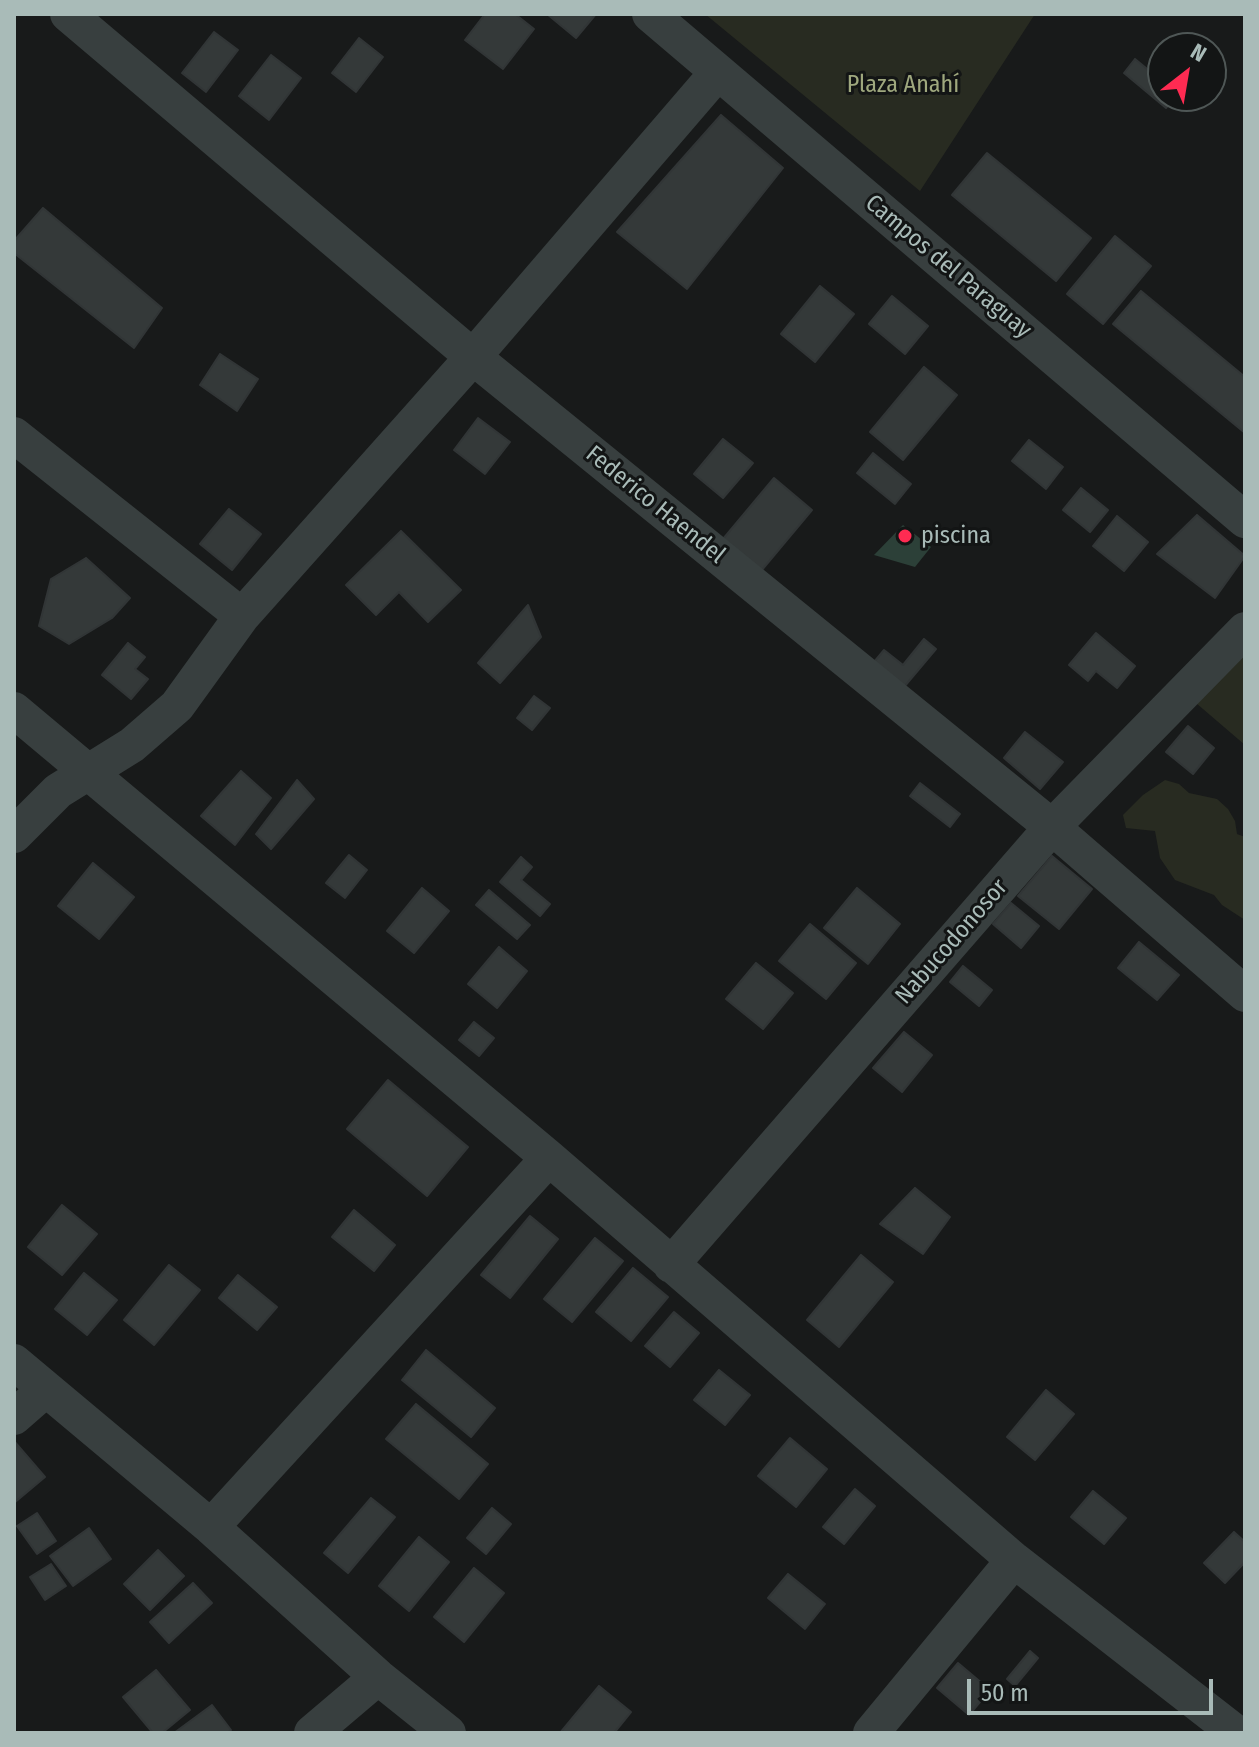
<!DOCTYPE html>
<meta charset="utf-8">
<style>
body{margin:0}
#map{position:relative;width:1259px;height:1747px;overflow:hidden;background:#181a1a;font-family:"Fira Sans Condensed",sans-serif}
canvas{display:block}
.frame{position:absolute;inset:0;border:16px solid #a9bbb8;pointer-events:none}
.north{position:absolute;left:1147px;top:32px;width:80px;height:80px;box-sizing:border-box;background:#131515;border:2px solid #4f5756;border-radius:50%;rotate:31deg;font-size:22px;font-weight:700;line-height:32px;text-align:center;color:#a9bbb8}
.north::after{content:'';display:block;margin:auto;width:28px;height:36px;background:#ff2b52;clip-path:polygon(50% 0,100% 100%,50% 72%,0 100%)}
.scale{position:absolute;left:967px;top:1679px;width:246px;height:36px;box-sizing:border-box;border:4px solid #a9bbb8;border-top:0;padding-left:10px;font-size:24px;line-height:28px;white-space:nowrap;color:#a9bbb8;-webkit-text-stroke:6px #131515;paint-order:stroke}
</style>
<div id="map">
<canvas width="1259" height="1747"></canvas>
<div class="frame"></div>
<div class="north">N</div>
<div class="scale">50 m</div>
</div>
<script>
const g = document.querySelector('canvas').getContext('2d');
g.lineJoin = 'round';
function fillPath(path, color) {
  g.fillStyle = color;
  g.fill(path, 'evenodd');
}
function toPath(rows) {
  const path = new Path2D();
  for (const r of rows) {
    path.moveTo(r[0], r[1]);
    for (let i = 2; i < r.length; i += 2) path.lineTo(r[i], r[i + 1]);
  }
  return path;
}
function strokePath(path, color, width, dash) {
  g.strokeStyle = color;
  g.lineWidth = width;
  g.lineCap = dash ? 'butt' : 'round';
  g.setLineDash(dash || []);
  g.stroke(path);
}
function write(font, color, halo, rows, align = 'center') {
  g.font = font + ' "Fira Sans Condensed",sans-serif';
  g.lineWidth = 6;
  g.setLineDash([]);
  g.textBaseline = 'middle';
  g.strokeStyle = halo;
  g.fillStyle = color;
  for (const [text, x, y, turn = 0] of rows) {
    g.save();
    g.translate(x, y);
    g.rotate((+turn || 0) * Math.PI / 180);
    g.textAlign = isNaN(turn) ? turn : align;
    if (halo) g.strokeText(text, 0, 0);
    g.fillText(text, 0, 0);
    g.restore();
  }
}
const green = toPath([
 [705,14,1035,14,920,191],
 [1245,645,1245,745,1196,703],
 [1165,780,1179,784,1189,793,1217,799,1228,809,1235,821,1237,834,1245,837,1245,920,1222,905,1214,895,1175,880,1160,858,1155,831,1126,828,1123,815,1143,795]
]);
const water = toPath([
 [903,525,931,547,915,567,874,555]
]);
const building = toPath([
 [485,14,515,14,534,29,503,69,465,40,485,14],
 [547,14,596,14,576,38,547,14],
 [214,32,238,50,206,92,182,73,214,32],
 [359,38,383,57,356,92,332,73,359,38],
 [271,55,301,78,269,120,239,96,271,55],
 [1135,59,1163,82,1163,96,1176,96,1166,108,1124,73,1135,59],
 [721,115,783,168,687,289,617,232,721,115],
 [987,153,1091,238,1056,281,952,195,987,153],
 [43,208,162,308,134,348,14,253,14,241,43,208],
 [1115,236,1151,266,1103,324,1067,294,1115,236],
 [820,286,854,314,815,362,781,334,820,286],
 [1141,291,1245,377,1245,433,1113,324,1141,291],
 [892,296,928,326,905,354,869,324,892,296],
 [220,354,258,379,237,411,200,385,220,354],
 [924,367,957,395,903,460,870,432,924,367],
 [478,418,510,442,485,474,454,450,478,418],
 [723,439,753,463,723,498,694,474,723,439],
 [1029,440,1063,467,1046,489,1012,461,1029,440],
 [873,453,911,484,895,504,857,473,873,453],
 [774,478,812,510,761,571,723,539,774,478],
 [1081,488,1108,510,1090,532,1063,510,1081,488],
 [229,509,261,534,232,570,200,544,229,509],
 [1197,515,1245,556,1215,598,1157,554,1197,515],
 [1117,516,1148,542,1124,571,1093,546,1117,516],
 [401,531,461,590,428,622,399,592,376,615,346,585,401,531],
 [86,558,130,598,112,618,69,644,39,626,51,579,86,558],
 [528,605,541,637,500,683,478,663,528,605],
 [1096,633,1135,666,1117,688,1096,671,1088,681,1069,665,1096,633],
 [924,639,936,649,904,687,874,662,884,650,903,665,924,639],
 [128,643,145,657,135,669,148,679,131,699,102,675,128,643],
 [534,696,550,708,532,730,517,718,534,696],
 [1188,726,1214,748,1193,774,1166,752,1188,726],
 [1025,732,1063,762,1040,789,1004,758,1025,732],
 [241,771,271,798,235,845,201,816,241,771],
 [297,780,314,799,271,849,256,834,297,780],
 [920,783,960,814,950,827,910,796,920,783],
 [349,855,367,870,345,898,326,883,349,855],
 [1052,856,1092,889,1059,929,1018,896,1052,856],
 [521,857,532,867,521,880,550,904,540,916,500,882,521,857],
 [93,863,134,897,99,939,58,906,93,863],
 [422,888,449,911,414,953,387,931,422,888],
 [857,888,900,924,868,964,824,928,857,888],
 [489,890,530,925,517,939,476,905,489,890],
 [1011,903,1039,926,1021,948,993,924,1011,903],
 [810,924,856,963,826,999,779,961,810,924],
 [1139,942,1179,975,1157,1000,1118,968,1139,942],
 [499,947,527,971,497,1008,468,984,499,947],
 [756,963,793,993,763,1029,726,999,756,963],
 [963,966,992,990,979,1006,950,982,963,966],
 [474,1022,494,1038,479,1056,459,1040,474,1022],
 [904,1032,932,1055,902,1092,873,1068,904,1032],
 [388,1080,468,1147,427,1196,347,1129,388,1080],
 [915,1188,950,1217,923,1254,880,1224,915,1188],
 [62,1205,97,1234,62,1275,28,1247,62,1205],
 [354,1210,395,1245,374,1271,332,1237,354,1210],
 [530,1216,558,1239,510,1298,481,1275,530,1216],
 [595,1238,623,1261,572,1322,544,1299,595,1238],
 [861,1255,893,1282,839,1347,807,1320,861,1255],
 [169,1265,200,1290,154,1345,124,1320,169,1265],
 [633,1268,668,1297,631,1341,596,1312,633,1268],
 [84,1273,117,1300,87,1335,55,1309,84,1273],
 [238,1275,277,1307,257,1330,219,1298,238,1275],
 [674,1312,699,1333,670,1367,645,1346,674,1312],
 [426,1350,495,1408,471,1437,402,1380,426,1350],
 [719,1370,750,1395,725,1425,694,1400,719,1370],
 [1046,1390,1074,1414,1035,1460,1007,1437,1046,1390],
 [416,1404,488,1464,459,1499,386,1439,416,1404],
 [790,1438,827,1469,796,1507,758,1476,790,1438],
 [14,1441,45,1477,14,1503,14,1441],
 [855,1489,875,1506,844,1544,823,1527,855,1489],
 [1093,1491,1126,1518,1104,1544,1071,1517,1093,1491],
 [371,1498,395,1517,348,1573,324,1553,371,1498],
 [492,1508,511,1524,486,1554,467,1538,492,1508],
 [37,1513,56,1541,37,1554,17,1526,37,1513],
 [89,1528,111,1559,73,1586,50,1556,89,1528],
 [1234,1532,1245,1542,1245,1562,1225,1583,1204,1563,1234,1532],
 [419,1537,449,1562,409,1611,379,1586,419,1537],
 [158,1550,184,1576,150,1610,124,1584,158,1550],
 [51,1564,66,1586,45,1600,30,1577,51,1564],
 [474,1568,504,1593,464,1642,434,1617,474,1568],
 [788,1574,825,1604,805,1629,768,1598,788,1574],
 [193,1583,212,1603,169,1643,150,1622,193,1583],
 [1030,1651,1038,1658,1015,1686,1007,1679,1030,1651],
 [958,1663,990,1690,969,1715,937,1688,958,1663],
 [156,1670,190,1710,162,1733,153,1733,123,1697,156,1670],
 [599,1686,631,1712,614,1733,560,1733,599,1686],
 [212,1705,231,1730,227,1733,174,1733,212,1705]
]);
const minor = toPath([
 [68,14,473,357,1052,827,1245,994],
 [650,14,1245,520],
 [14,435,242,616],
 [14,710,549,1158,1014,1560,1236,1733],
 [14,835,58,791,132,745,177,706,242,616,473,357,718,72],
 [671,1265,1052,827,1245,630],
 [14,1362,211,1527,378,1677,448,1733],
 [14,1417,46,1389],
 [211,1527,549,1158],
 [312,1733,378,1677],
 [871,1733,1014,1560]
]);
const markers = [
 [905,536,8,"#ff2b52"]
];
const parkNames = [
 ["Plaza Anahí",903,85]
];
const streetNames = [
 ["Campos del Paraguay",948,267,40],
 ["Federico Haendel",655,505,39],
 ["Nabucodonosor",952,942,-49]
];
const poiNames = [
 ["piscina",921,536]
];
fillPath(green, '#282b21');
fillPath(water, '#2c4038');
fillPath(building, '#343939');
strokePath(building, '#313536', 2);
strokePath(minor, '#383f3f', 36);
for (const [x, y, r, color] of markers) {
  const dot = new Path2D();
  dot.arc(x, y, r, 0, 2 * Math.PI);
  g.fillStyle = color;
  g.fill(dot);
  strokePath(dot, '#131515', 3);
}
write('24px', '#9fa87e', '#131515', parkNames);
write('24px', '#a9bbb8', '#131515', streetNames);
write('24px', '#a9bbb8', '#131515', poiNames, 'left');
</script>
